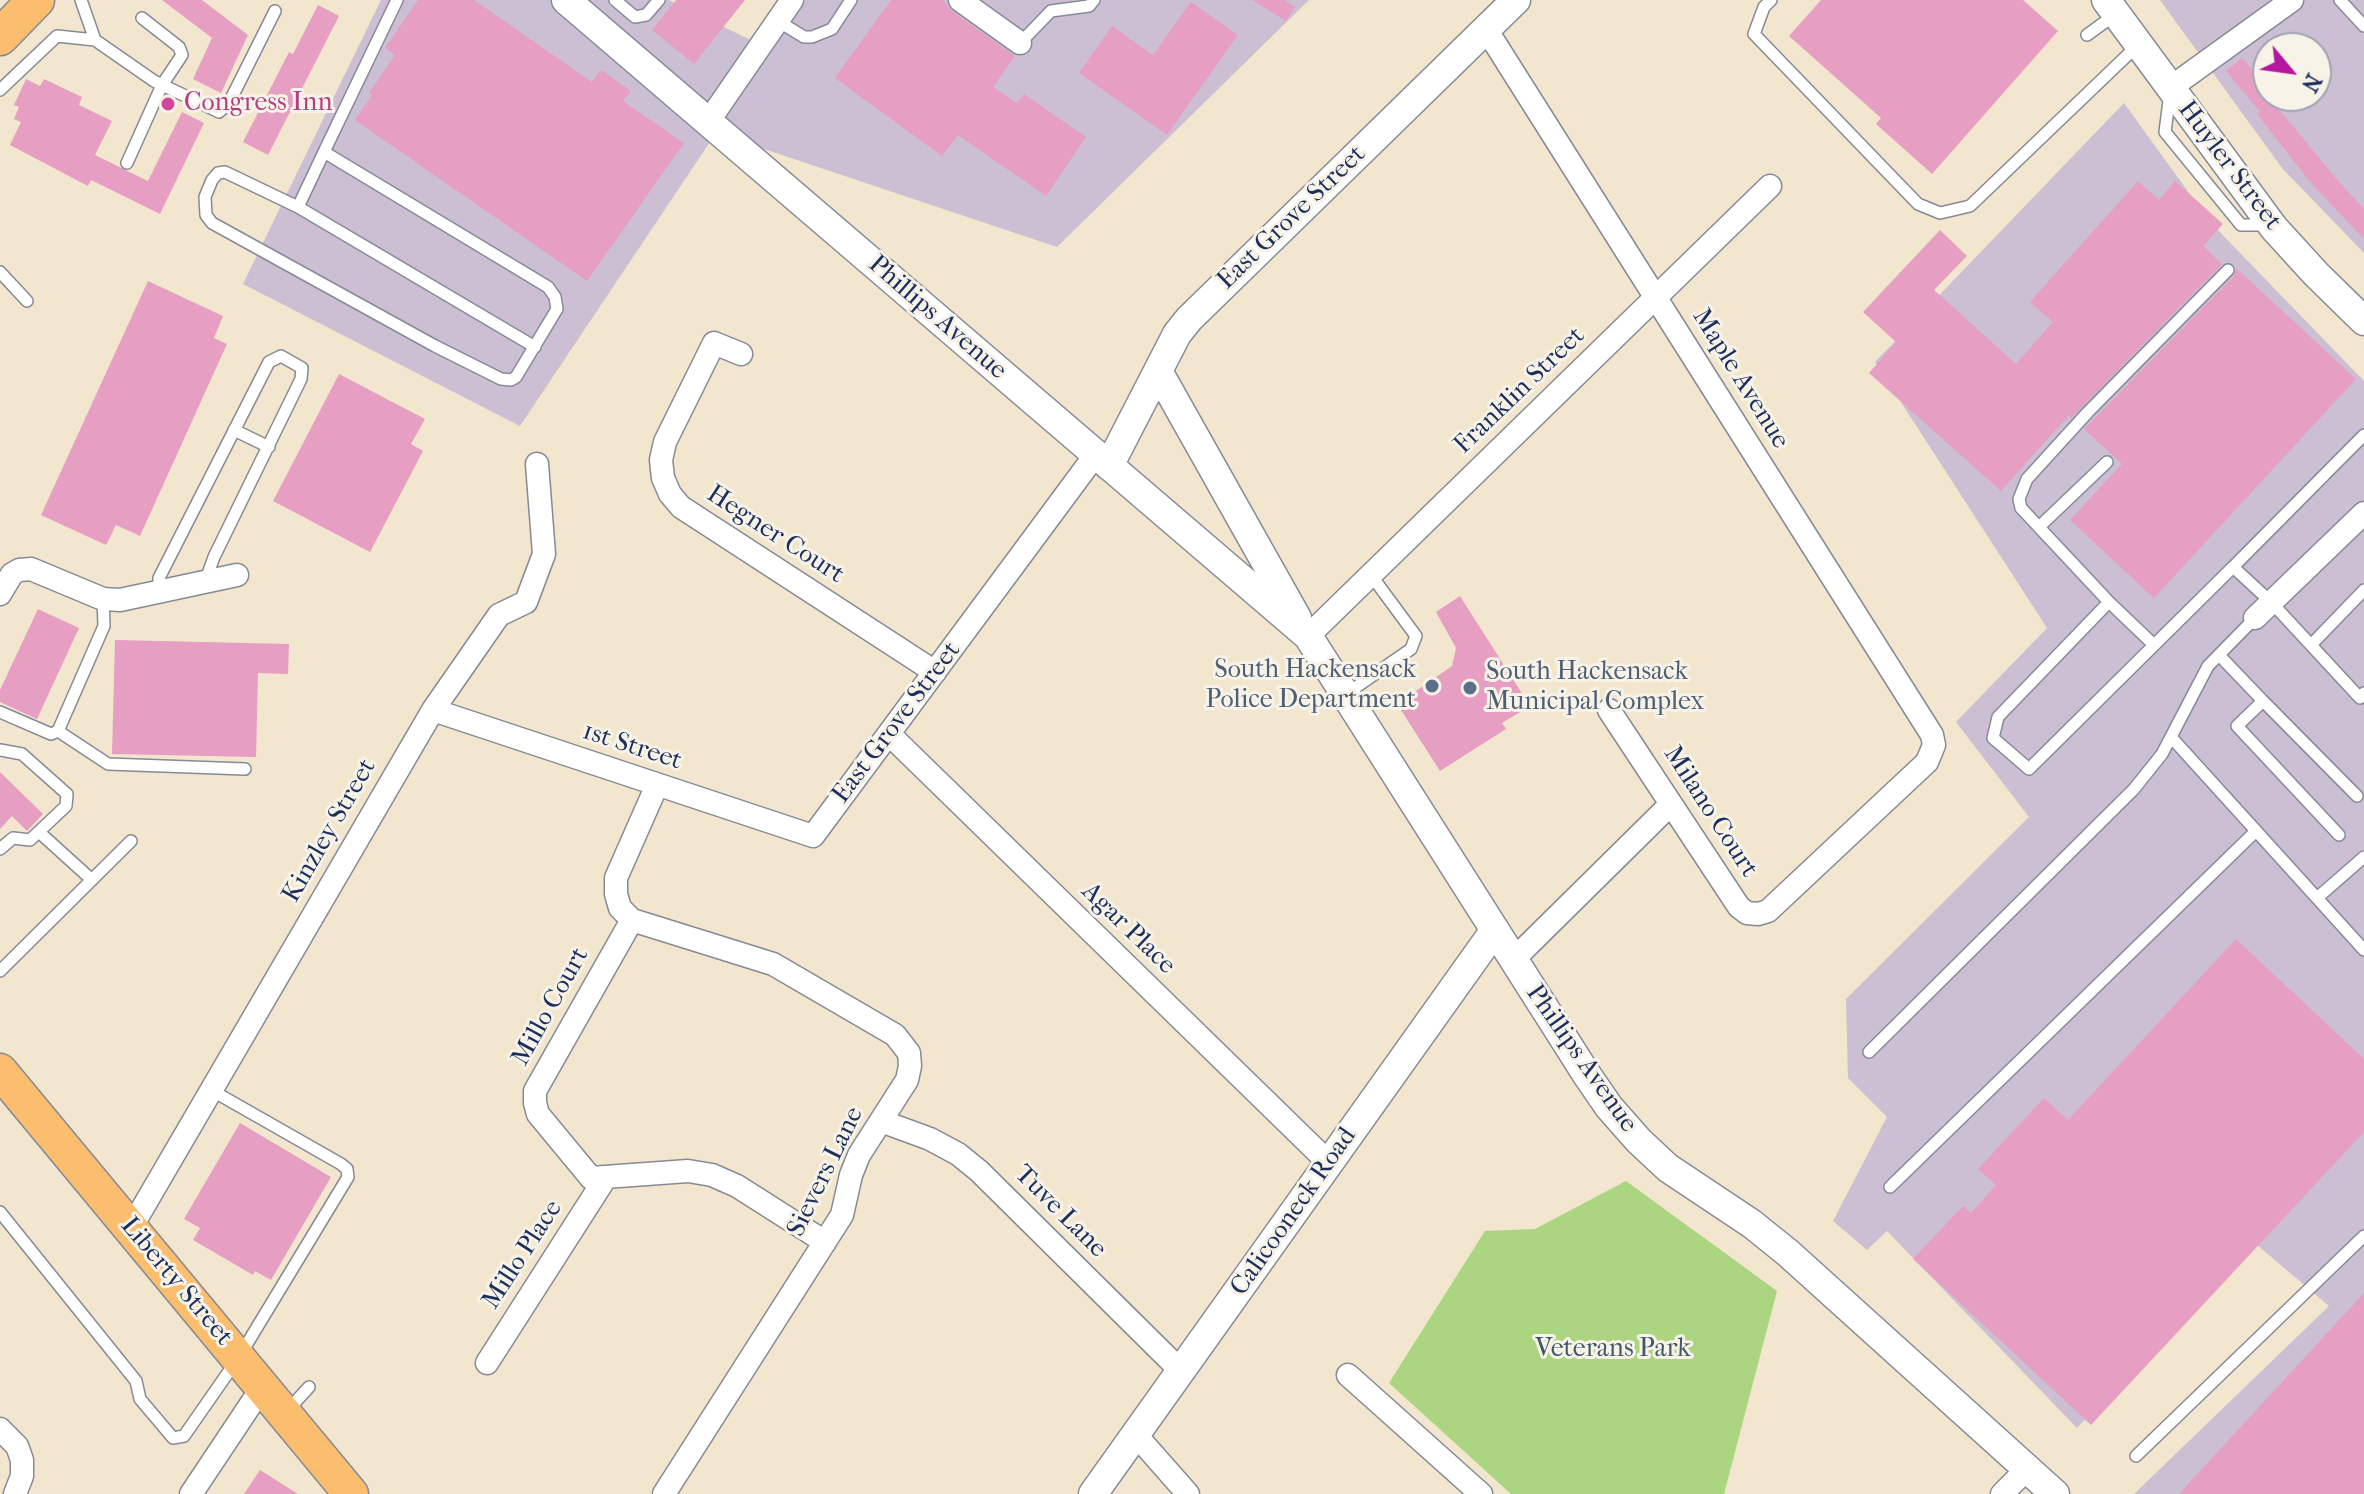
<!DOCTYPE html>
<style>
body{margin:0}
#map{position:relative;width:2364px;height:1494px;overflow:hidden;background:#f2e6ce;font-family:"IM FELL French Canon",serif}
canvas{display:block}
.north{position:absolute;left:2252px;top:32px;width:80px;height:80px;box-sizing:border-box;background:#f7f3e8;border:2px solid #9fa5b1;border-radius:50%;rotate:119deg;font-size:22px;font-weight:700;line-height:32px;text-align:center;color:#1b2f5e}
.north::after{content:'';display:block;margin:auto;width:28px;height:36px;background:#b5179e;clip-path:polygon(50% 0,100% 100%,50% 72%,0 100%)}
</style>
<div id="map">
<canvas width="2364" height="1494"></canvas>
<div class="north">N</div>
</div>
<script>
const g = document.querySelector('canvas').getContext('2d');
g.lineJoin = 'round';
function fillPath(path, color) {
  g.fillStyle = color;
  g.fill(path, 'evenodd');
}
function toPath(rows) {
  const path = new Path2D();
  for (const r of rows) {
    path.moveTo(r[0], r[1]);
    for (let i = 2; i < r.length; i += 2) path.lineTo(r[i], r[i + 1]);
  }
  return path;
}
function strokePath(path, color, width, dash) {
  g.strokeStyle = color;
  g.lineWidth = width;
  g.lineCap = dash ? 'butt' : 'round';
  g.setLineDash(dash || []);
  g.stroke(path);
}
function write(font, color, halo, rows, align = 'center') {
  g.font = font + ' "IM FELL French Canon",serif';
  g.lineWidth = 6;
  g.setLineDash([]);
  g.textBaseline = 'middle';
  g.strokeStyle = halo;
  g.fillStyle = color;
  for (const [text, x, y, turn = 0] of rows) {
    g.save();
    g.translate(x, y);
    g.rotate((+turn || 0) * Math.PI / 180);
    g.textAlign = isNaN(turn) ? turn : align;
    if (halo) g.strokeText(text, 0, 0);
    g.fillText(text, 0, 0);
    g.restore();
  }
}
const industrial = toPath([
 [381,0,669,0,771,50,805,0,1309,0,1057,247,716,133,520,426,243,284],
 [2160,0,2364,0,2364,253,2282,168],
 [2268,48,2316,48,2316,96,2268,96],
 [2124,103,2210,222,2364,381,2364,1494,2134,1494,2329,1306,2256,1244,2077,1428,1887,1231,1867,1250,1833,1221,1887,1117,1848,1078,1846,999,2029,817,1956,722,2047,628,1875,362]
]);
const green = toPath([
 [1626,1181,1777,1291,1724,1494,1511,1494,1389,1383,1485,1231,1535,1229]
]);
const building = toPath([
 [162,0,202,0,248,35,221,93,193,79,212,38],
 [418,0,474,0,592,82,601,70,631,91,623,101,684,143,587,281,355,120,372,95,369,93,395,55,385,48],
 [676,0,745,0,694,64,652,30],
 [891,0,943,0,952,11,1015,56,993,87,1017,103,1024,94,1086,137,1046,196,958,135,942,156,835,78],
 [1252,0,1284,0,1295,7,1286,21],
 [1821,0,2023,0,2058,31,1932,174,1876,124,1881,118,1789,36],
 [1191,2,1238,35,1167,135,1079,73,1112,26,1153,55],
 [318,5,339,16,268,155,243,142,289,52,293,54],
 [2242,58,2260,79,2268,96,2339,182,2364,209,2364,239,2311,183,2257,114,2260,112,2226,71],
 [26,79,40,86,44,79,82,97,79,105,112,121,95,155,148,181,182,112,204,123,160,214,91,180,88,186,10,145,21,122,14,119,19,107,14,105],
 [2138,181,2159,200,2175,181,2223,224,2203,246,2222,264,2071,418,2069,415,2001,491,1869,373,1896,342,1863,312,1940,230,1967,256,1934,290,2016,364,2053,322,2030,302],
 [2236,268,2356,379,2154,598,2070,520,2122,464,2084,429,2234,276],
 [148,281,223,316,214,338,227,344,140,536,116,525,106,545,41,515],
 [339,374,425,419,411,444,423,451,370,552,273,501],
 [1460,596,1530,706,1502,723,1506,729,1440,771,1397,704,1452,666,1456,648,1436,612],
 [38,609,79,628,37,719,0,702,0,690],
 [115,640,289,644,288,674,258,673,256,757,112,754],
 [0,772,43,814,27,831,12,816,0,829],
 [2236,939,2364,1059,2364,1132,2091,1425,1913,1259,1963,1206,1971,1213,1996,1185,1978,1169,2044,1098,2068,1120],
 [240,1123,331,1177,271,1280,255,1271,253,1275,193,1240,200,1228,184,1219],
 [2364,1293,2364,1494,2179,1494],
 [260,1470,298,1494,244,1494]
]);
const service = toPath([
 [615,0,635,17,646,15,659,0],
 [1771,0,1764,7,1754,34,1918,204,1940,213,1970,206,2138,45],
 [2340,0,2364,26],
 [778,21,804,37,812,37,832,29,851,0],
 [2087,35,2116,14],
 [95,40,154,81,219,112,229,103,275,11],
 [1020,43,1051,11,1089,6,1094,0],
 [0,90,57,36,95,40,81,0],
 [2170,93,2165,132,2241,225,2268,225],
 [324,152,548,287,555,297,557,309,516,377,511,380,501,379,435,346,212,223,206,215,205,197,212,180,218,173,225,172,298,207,324,152,372,52,397,0],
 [127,163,162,85,182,55,179,47,142,18],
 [298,207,535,347],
 [2228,270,2088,412,2027,479,2019,499,2021,508,2109,602,1998,717,1993,738,2029,769,2233,567],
 [0,272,27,301],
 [234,430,269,447],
 [2364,435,2233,567,2271,602,2360,698,2364,693],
 [2039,527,2107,462],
 [159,592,159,578,269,362,281,356,302,368,301,379,214,557,205,582],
 [2109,602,2154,645],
 [2311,645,2364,590],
 [2219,655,2263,701,2237,726,2339,835],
 [1346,694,1411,649,1416,636,1371,575],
 [2263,701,2357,796],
 [0,712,51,734,58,731,104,626,103,599],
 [58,731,108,764,245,769],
 [2171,737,2364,950],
 [0,750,22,754,67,794,66,806,30,840,13,838,0,849],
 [39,832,92,880],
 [2317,898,2364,857],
 [0,971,131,841],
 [1869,1052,2134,789,2162,754,2208,666,2255,618],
 [1890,1187,2256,831],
 [0,1212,136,1381,140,1399,173,1438,184,1436,239,1357,348,1177,347,1169,341,1164,211,1090],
 [288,1410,309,1387],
 [2136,1456,2364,1236]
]);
const minor = toPath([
 [960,0,1020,43],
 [1486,29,1932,735,1934,745,1927,762,1768,911,1758,914,1747,913,1739,907,1609,710],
 [2170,88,2292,0],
 [708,122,792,0],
 [741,354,714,343,665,442,661,460,663,478,670,494,681,507,935,672],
 [0,594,12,574,19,570,31,569,103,599,120,600,237,575],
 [2255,618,2364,513],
 [1308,636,1770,186],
 [433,710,813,836,1096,454],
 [889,734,1329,1163],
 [632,920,773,964,895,1035,909,1053,910,1066,907,1080,859,1155,851,1175,842,1215,664,1494],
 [632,920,535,1091,535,1103,538,1114,591,1178,688,1171,712,1175,737,1186,825,1242],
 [632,920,620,908,616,894,616,878,657,785],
 [1514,959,1671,804],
 [881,1121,930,1139,958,1154,979,1171,1181,1371],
 [131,1228,433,710,499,615,526,602,544,554,537,464],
 [487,1363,606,1177],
 [1348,1375,1481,1494],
 [0,1429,17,1446,22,1460,22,1476,15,1494],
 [1136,1435,1188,1494],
 [191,1494,263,1386],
 [2002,1494,2027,1469]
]);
const tertiary = toPath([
 [566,0,1308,636,1587,1075,1609,1107,1639,1141,1668,1168,1752,1224,1788,1253,2055,1494],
 [2106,0,2274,228,2316,274,2364,321],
 [1158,371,1297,618],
 [1109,466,1177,334,1189,319,1516,0],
 [1093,1494,1495,930]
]);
const primary = toPath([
 [0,1071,351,1494]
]);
const trunk = toPath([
 [0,37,36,0]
]);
const markers = [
 [168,104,8,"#d1479c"],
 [1432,686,8,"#5c6f8a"],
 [1470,688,8,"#5c6f8a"]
];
const hotelNames = [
 ["Congress Inn",184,104]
];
const streetNames = [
 ["Huyler Street",2229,166,53],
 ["East Grove Street",1292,218,-44],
 ["Phillips Avenue",937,318,41],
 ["Maple Avenue",1740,379,58],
 ["Franklin Street",1520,391,-44],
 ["Hegner Court",775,535,33],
 ["East Grove Street",897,723,-53],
 ["1st Street",632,747,18],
 ["Milano Court",1710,812,57],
 ["Kinzley Street",330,831,-60],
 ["Agar Place",1128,929,44],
 ["Millo Court",551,1007,-61],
 ["Phillips Avenue",1581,1059,55],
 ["Sievers Lane",826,1172,-64],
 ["Tuve Lane",1060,1212,45],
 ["Calicooneck Road",1294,1212,-55],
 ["Millo Place",523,1255,-57],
 ["Liberty Street",176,1282,50]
];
const serviceNames = [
 ["South Hackensack",1416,671],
 ["Police Department",1416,701],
 ["South Hackensack",1486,673,"left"],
 ["Municipal Complex",1486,703,"left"]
];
const parkNames = [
 ["Veterans Park",1613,1350]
];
fillPath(industrial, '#ccbed3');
fillPath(green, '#abd581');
fillPath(building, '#e69fc2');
strokePath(service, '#868a96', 14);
strokePath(minor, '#868a96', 25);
strokePath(tertiary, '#868a96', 31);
strokePath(primary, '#868a96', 37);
strokePath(trunk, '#868a96', 39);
strokePath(service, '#fff', 11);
strokePath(minor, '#fff', 22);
strokePath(tertiary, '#fff', 28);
strokePath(primary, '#fbbd6e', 34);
strokePath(trunk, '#fbbd6e', 36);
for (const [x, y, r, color] of markers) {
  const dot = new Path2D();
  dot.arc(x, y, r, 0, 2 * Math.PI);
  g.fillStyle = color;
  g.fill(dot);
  strokePath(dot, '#f7f3e8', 3);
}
write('26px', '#b23c85', '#f7f3e8', hotelNames, 'left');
write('26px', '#1b2f5e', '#f7f3e8', streetNames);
write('26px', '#4e5e75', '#f7f3e8', serviceNames, 'right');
write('26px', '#3f5867', '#f7f3e8', parkNames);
</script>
